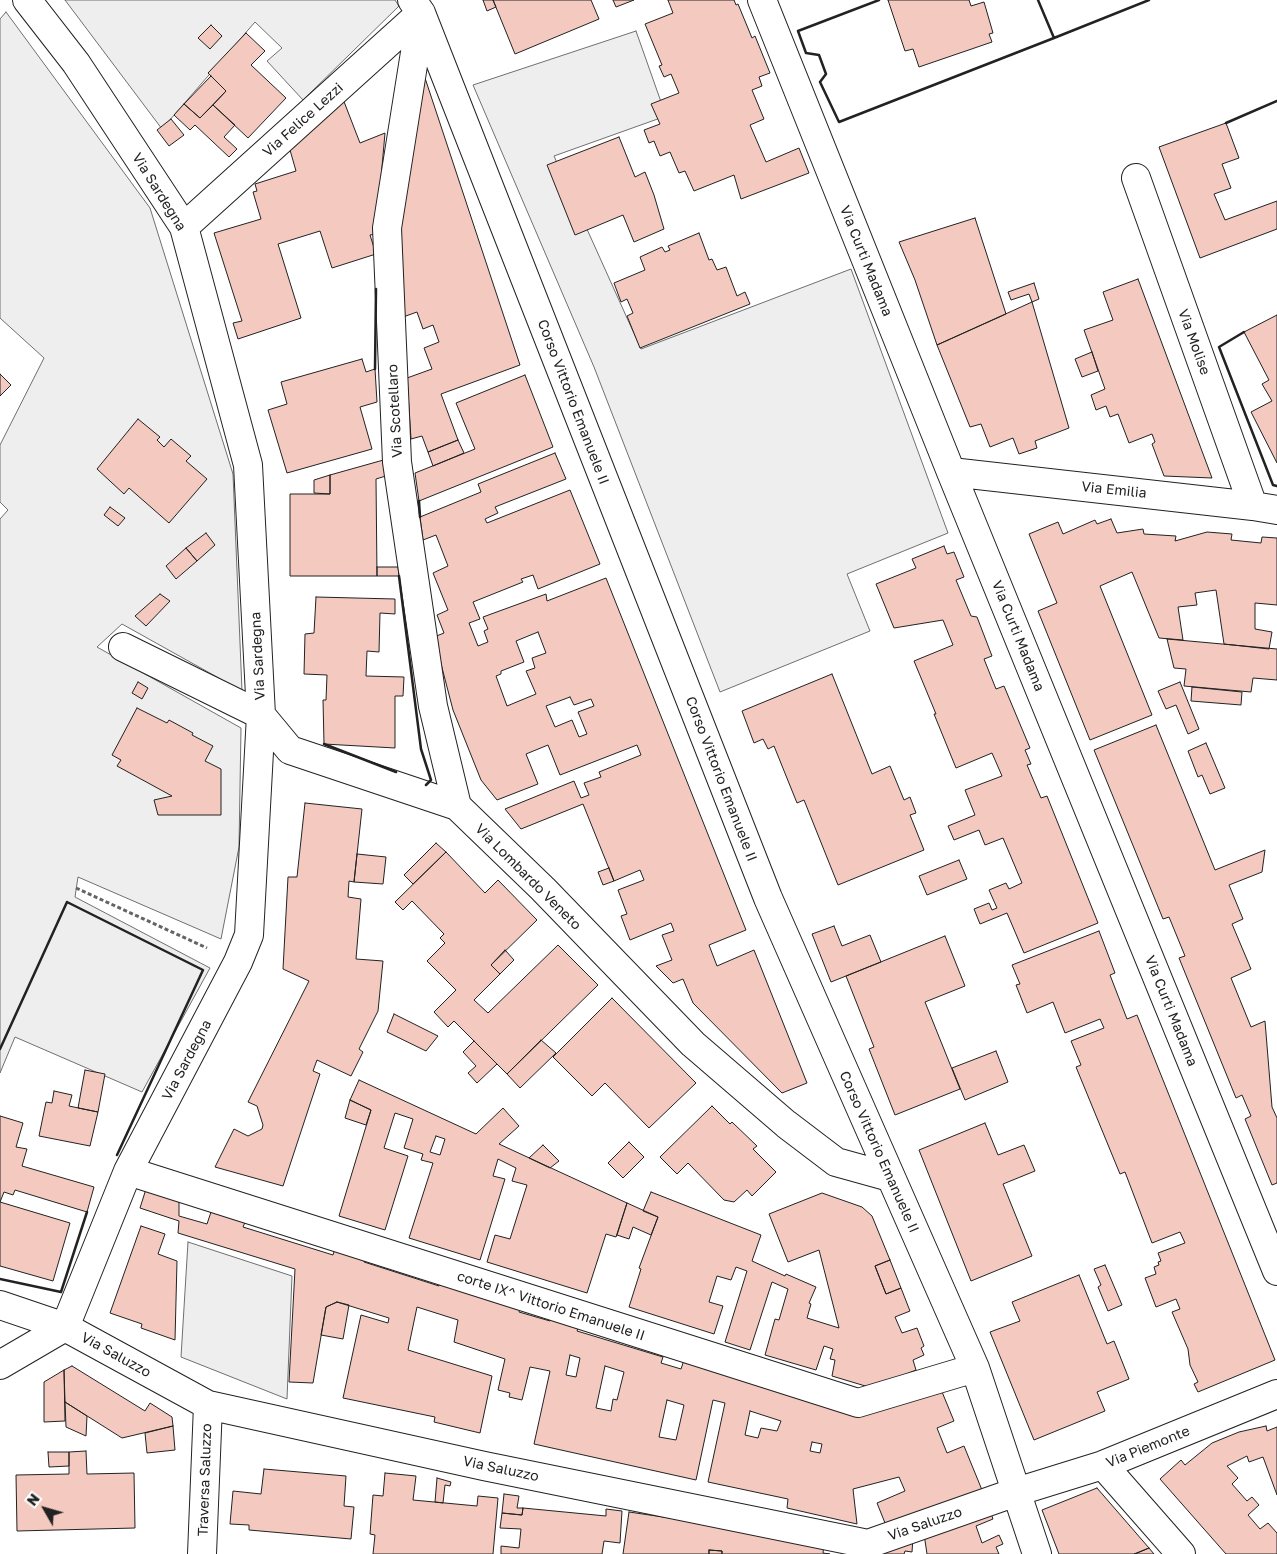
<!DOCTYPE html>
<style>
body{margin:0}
#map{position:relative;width:1277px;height:1554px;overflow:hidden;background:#fff;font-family:"Golos Text",sans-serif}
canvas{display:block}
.north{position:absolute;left:20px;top:1484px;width:50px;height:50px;-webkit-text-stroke:4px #fff;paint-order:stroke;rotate:308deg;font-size:14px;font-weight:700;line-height:20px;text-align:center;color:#222}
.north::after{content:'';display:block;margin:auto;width:18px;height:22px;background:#222;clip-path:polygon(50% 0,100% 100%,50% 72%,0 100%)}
</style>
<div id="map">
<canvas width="1277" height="1554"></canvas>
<div class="north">N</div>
</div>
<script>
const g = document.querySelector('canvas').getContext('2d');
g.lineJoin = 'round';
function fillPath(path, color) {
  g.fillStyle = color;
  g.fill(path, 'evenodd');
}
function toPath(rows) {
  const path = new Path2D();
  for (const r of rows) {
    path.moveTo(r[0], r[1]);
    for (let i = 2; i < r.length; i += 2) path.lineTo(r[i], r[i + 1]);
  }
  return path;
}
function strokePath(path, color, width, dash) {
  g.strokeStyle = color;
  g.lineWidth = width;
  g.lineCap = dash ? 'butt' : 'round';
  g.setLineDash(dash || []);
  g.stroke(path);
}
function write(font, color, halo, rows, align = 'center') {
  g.font = font + ' "Golos Text",sans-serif';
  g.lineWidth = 4;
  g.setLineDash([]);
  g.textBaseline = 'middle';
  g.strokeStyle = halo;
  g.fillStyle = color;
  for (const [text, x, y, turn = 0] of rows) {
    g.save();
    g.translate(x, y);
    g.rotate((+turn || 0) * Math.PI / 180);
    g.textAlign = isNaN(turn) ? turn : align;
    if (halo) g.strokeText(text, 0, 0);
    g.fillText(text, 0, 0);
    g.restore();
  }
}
const green = toPath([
 [65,0,395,0,399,6,303,100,267,61,282,48,255,22,162,129,65,0],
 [6,12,150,208,233,474,242,691,122,624,97,647,241,728,239,847,221,939,78,877,75,897,210,968,142,1092,15,1037,0,1073,0,519,8,510,0,502,0,445,44,358,0,318,0,19,6,12],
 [636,31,666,116,554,156,641,349,851,269,948,533,847,574,870,631,720,692,594,367,473,85,636,31],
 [188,1242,292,1276,287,1399,181,1357,188,1242]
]);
const building = toPath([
 [483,0,493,0,496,7,487,11,483,0],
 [493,0,591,0,599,19,515,54,493,0],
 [613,0,634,0,616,7,613,0],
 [668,0,734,0,736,5,738,4,752,38,755,36,770,73,759,77,762,86,752,90,764,119,750,125,766,162,799,148,809,173,741,199,734,175,694,191,685,171,679,173,670,152,660,156,654,141,649,143,644,130,660,124,651,104,679,93,671,74,664,77,659,66,662,65,645,24,673,13,668,0],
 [888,0,969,0,971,6,984,2,993,33,989,34,992,42,919,67,913,49,905,51,888,0],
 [211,25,222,36,210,49,198,38,211,25],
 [246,33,265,51,251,65,286,98,248,138,213,105,226,91,208,73,246,33],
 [211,76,226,91,200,118,184,104,211,76],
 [425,78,520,365,441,394,458,440,428,452,422,436,411,439,407,378,432,369,424,348,439,342,433,325,423,329,417,312,403,317,398,244,425,78],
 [343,99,360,143,385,133,376,234,370,235,376,254,332,268,320,231,278,244,301,318,238,339,233,323,242,321,214,233,261,219,253,192,257,191,255,184,296,171,290,150,343,99],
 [184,104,200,118,213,105,235,125,224,137,237,149,229,157,195,125,190,130,174,115,184,104],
 [171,119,184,135,169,146,157,130,171,119],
 [1226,123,1239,158,1222,164,1231,188,1214,194,1225,220,1277,201,1277,229,1200,258,1159,147,1226,123],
 [619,137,635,177,645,172,654,195,664,229,634,242,623,215,575,235,547,165,619,137],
 [975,218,1006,314,937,345,915,280,899,242,975,218],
 [699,233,709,260,712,259,717,270,726,267,737,296,745,292,750,304,640,348,627,316,633,313,627,299,621,302,614,283,645,270,640,257,662,247,665,252,670,250,668,246,699,233],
 [1138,279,1212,478,1164,476,1152,444,1155,442,1152,434,1129,443,1118,414,1110,417,1106,406,1096,410,1091,395,1105,389,1084,330,1113,320,1103,292,1138,279],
 [1034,283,1039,299,1032,302,1029,294,1011,300,1008,292,1034,283],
 [1032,302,1069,428,1035,441,1037,448,1019,454,1013,438,990,447,981,424,970,427,937,345,1032,302],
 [1277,315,1277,463,1251,412,1272,401,1262,384,1269,380,1244,332,1277,315],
 [1092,352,1098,371,1082,377,1075,359,1092,352],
 [362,359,366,372,375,369,377,402,360,407,372,449,287,473,268,410,287,404,281,382,362,359],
 [0,374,11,385,0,396,0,374],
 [525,375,553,447,419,501,415,473,475,449,456,403,525,375],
 [138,419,160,437,157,440,164,447,171,439,191,456,186,461,207,479,169,523,129,488,124,494,97,469,138,419],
 [458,440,464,453,433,466,428,452,458,440],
 [555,453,566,479,495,507,498,513,485,519,487,523,570,490,600,564,538,589,533,575,521,579,523,582,473,602,480,619,469,623,478,646,488,642,484,631,488,629,483,617,546,594,547,601,606,578,746,930,709,945,717,966,754,950,807,1083,782,1093,693,1003,683,979,673,983,656,966,672,960,662,935,674,931,671,923,630,940,621,916,627,914,618,890,644,880,640,870,614,881,583,804,521,829,505,809,574,781,581,798,589,795,584,783,601,777,599,772,641,755,637,745,560,775,548,745,526,754,538,784,497,800,481,780,453,710,434,637,444,633,437,615,448,610,433,573,448,566,436,535,423,540,420,517,481,492,478,484,555,453],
 [538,632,546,653,532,658,535,668,526,671,536,694,507,706,496,676,501,674,501,671,524,662,516,641,538,632],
 [570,697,574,705,591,699,594,706,578,712,587,734,579,737,572,720,555,727,546,706,570,697],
 [387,459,389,475,376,479,377,576,290,576,290,494,330,494,330,475,387,459],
 [330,475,330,494,314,493,314,480,330,475],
 [110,507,125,518,118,526,104,515,110,507],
 [1111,519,1117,533,1143,529,1144,534,1176,536,1175,541,1207,532,1232,534,1231,540,1261,543,1262,537,1277,538,1277,605,1255,603,1255,629,1272,632,1269,649,1224,644,1216,590,1195,593,1197,605,1178,607,1183,640,1159,638,1132,572,1100,586,1152,715,1090,740,1038,611,1057,603,1029,534,1058,522,1063,534,1095,520,1097,524,1111,519],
 [206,533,215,545,197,561,186,548,206,533],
 [944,546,947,554,954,552,964,577,956,580,971,616,977,617,992,656,984,659,996,689,1004,686,1030,748,1025,750,1031,764,1027,765,1041,798,1047,796,1098,923,1024,953,1007,913,980,924,974,909,989,903,992,910,997,908,989,890,1006,883,1009,889,1022,883,1003,838,985,845,979,830,954,840,948,826,975,815,965,790,1002,776,992,753,956,768,934,714,936,714,914,661,953,645,943,620,894,628,876,584,916,568,912,559,944,546],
 [186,548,197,561,176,579,166,566,186,548],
 [377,567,398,567,399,576,377,576,377,567],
 [160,594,170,601,146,626,135,616,160,594],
 [316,597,395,599,395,614,380,613,379,652,367,651,366,676,404,677,403,696,395,696,395,748,324,744,323,700,326,700,327,675,304,674,305,634,314,633,316,597],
 [1167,639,1277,649,1277,680,1253,678,1251,692,1184,686,1186,669,1174,668,1167,639],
 [832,674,872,774,890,766,904,800,910,797,916,813,910,815,924,850,838,885,804,800,797,803,774,746,768,749,763,739,754,743,742,711,832,674],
 [138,682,148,688,142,699,132,693,138,682],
 [1180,682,1199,729,1188,734,1176,705,1166,709,1158,691,1180,682],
 [1192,687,1242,692,1241,705,1191,701,1192,687],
 [137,708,167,723,169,720,193,733,192,735,213,746,205,761,221,769,221,815,158,815,154,800,172,796,117,766,121,760,112,755,137,708],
 [1156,725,1215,870,1265,850,1262,872,1229,885,1243,919,1232,924,1251,969,1231,978,1251,1027,1265,1021,1272,1107,1277,1118,1277,1183,1272,1185,1245,1119,1251,1116,1242,1095,1236,1098,1179,958,1185,956,1169,917,1163,919,1094,750,1156,725],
 [1206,743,1225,788,1210,794,1202,775,1198,777,1188,751,1206,743],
 [305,803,362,809,354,882,349,881,348,897,361,899,356,959,383,961,378,1011,359,1049,363,1052,351,1076,317,1060,313,1071,320,1074,283,1186,215,1167,234,1129,248,1136,262,1129,263,1125,257,1106,248,1102,309,981,283,969,288,877,297,877,305,803],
 [436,843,446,852,413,884,404,875,436,843],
 [446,852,485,893,498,880,537,920,491,965,500,974,474,1000,488,1013,558,945,598,985,507,1074,454,1021,448,1027,434,1012,456,990,427,961,445,943,440,938,444,934,412,901,403,910,395,902,446,852],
 [357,854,386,857,383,884,354,882,357,854],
 [959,860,967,879,927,895,919,876,959,860],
 [609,868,614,881,603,885,598,872,609,868],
 [834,926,842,946,870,935,881,962,831,982,812,934,834,926],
 [1099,931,1115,973,1110,975,1127,1019,1137,1015,1275,1360,1198,1392,1194,1384,1198,1382,1190,1365,1188,1349,1172,1312,1180,1309,1176,1299,1156,1307,1145,1278,1156,1274,1154,1267,1159,1265,1158,1262,1161,1261,1158,1253,1185,1243,1180,1232,1152,1243,1125,1172,1120,1174,1076,1067,1081,1065,1071,1041,1104,1028,1100,1019,1065,1033,1053,1002,1027,1013,1016,985,1020,984,1012,965,1099,931],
 [945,936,965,986,925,1002,960,1089,895,1115,869,1049,874,1047,846,976,945,936],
 [505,950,514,960,500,974,491,965,505,950],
 [612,998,696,1083,649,1128,605,1083,592,1096,553,1057,612,998],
 [394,1014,438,1036,426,1051,387,1032,394,1014],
 [541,1040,556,1053,520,1088,507,1074,541,1040],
 [474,1041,497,1064,477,1083,468,1073,476,1066,463,1052,474,1041],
 [996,1051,1008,1082,965,1100,952,1068,996,1051],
 [85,1070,105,1074,98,1112,78,1108,85,1070],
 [359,1080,476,1134,503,1108,519,1126,499,1144,627,1203,616,1237,606,1234,587,1293,487,1262,495,1235,510,1239,527,1185,512,1181,516,1168,498,1159,493,1176,505,1179,480,1260,409,1238,433,1163,421,1160,423,1154,404,1148,413,1119,395,1113,384,1148,408,1156,385,1230,339,1216,371,1110,350,1100,359,1080],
 [436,1136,445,1139,440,1155,430,1152,436,1136],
 [54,1091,72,1095,69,1106,98,1112,90,1146,39,1136,46,1102,52,1103,54,1091],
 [350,1100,371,1110,366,1125,345,1118,350,1100],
 [712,1106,730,1124,732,1122,757,1146,753,1149,776,1172,752,1196,747,1190,734,1202,724,1200,688,1163,677,1174,660,1157,712,1106],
 [0,1116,23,1123,16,1147,27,1149,22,1166,94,1187,87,1212,15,1190,13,1195,4,1192,0,1202,70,1223,53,1281,0,1266,0,1116],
 [985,1123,998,1155,1024,1145,1035,1171,1003,1184,1032,1256,971,1281,919,1150,985,1123],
 [629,1142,644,1157,623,1178,608,1163,629,1142],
 [543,1145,559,1161,550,1168,529,1158,543,1145],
 [146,1189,179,1199,179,1216,207,1224,212,1209,246,1220,243,1227,333,1255,336,1245,366,1254,364,1262,439,1286,442,1278,522,1302,519,1312,550,1321,553,1312,581,1321,577,1331,663,1357,661,1363,681,1369,686,1354,895,1406,940,1387,954,1421,937,1428,947,1453,964,1446,982,1490,887,1528,877,1503,905,1491,899,1477,853,1489,857,1524,787,1508,788,1499,708,1482,725,1403,713,1400,696,1480,534,1444,550,1371,530,1367,522,1400,509,1397,510,1393,498,1390,505,1359,454,1342,458,1320,417,1307,408,1350,492,1376,480,1433,434,1422,435,1417,343,1398,361,1315,388,1323,389,1318,337,1302,326,1307,313,1383,289,1382,295,1269,178,1233,179,1221,140,1208,146,1189],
 [570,1355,580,1358,576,1377,566,1375,570,1355],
 [605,1366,624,1372,617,1400,613,1399,611,1411,596,1408,605,1366],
 [667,1400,684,1405,676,1440,659,1437,667,1400],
 [750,1411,781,1421,777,1431,761,1428,758,1438,745,1435,750,1411],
 [812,1442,822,1444,820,1453,810,1451,812,1442],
 [651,1192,761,1235,752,1261,785,1276,786,1274,816,1287,809,1303,811,1304,807,1318,839,1328,819,1250,788,1262,769,1214,822,1193,862,1207,872,1216,890,1260,875,1266,886,1294,901,1288,910,1311,895,1317,902,1333,917,1328,924,1346,921,1348,924,1355,913,1360,916,1370,872,1388,832,1376,835,1360,830,1359,833,1349,824,1346,816,1370,765,1355,775,1319,779,1320,788,1289,772,1282,750,1350,725,1342,747,1271,736,1267,731,1280,717,1276,709,1302,723,1306,714,1334,629,1307,641,1269,639,1268,658,1217,643,1211,651,1192],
 [627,1203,658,1217,651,1235,633,1227,629,1239,617,1235,627,1203],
 [141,1226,165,1234,158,1254,177,1261,175,1340,141,1328,142,1324,110,1313,141,1226],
 [890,1260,901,1288,886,1294,875,1266,890,1260],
 [1105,1265,1122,1305,1108,1311,1098,1287,1101,1285,1094,1269,1105,1265],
 [1079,1275,1107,1344,1114,1341,1129,1379,1097,1392,1105,1411,1034,1440,990,1332,1020,1321,1012,1302,1079,1275],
 [337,1302,349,1305,343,1339,321,1335,326,1307,337,1302],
 [72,1366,145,1411,150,1403,172,1417,173,1426,122,1438,65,1402,64,1370,72,1366],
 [64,1370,65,1421,44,1422,44,1382,64,1370],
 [65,1402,87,1416,86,1436,66,1427,65,1402],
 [173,1426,175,1450,147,1453,145,1433,173,1426],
 [1266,1426,1267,1431,1277,1427,1277,1495,1263,1457,1249,1462,1247,1456,1227,1466,1238,1478,1232,1484,1247,1501,1252,1497,1259,1505,1248,1515,1260,1529,1268,1523,1277,1533,1277,1554,1226,1554,1160,1479,1181,1460,1185,1465,1212,1443,1239,1432,1266,1426],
 [86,1451,87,1474,134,1473,135,1528,17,1531,16,1475,69,1474,69,1452,86,1451],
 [48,1452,69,1452,69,1466,49,1467,48,1452],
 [264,1469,346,1476,344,1506,354,1507,351,1539,249,1530,249,1525,230,1524,233,1491,261,1494,264,1469],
 [385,1473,416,1476,413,1500,477,1506,478,1496,498,1498,493,1554,373,1554,375,1535,370,1534,373,1495,383,1496,385,1473],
 [437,1478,451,1482,450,1486,445,1485,443,1503,435,1502,437,1478],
 [1097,1488,1149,1548,1135,1554,1059,1554,1042,1510,1097,1488],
 [504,1494,519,1496,517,1508,523,1508,522,1515,502,1513,504,1494],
 [523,1508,606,1516,606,1509,622,1511,620,1543,604,1541,602,1554,501,1554,501,1546,519,1548,521,1529,500,1528,502,1513,522,1515,523,1508],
 [989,1508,993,1519,976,1526,982,1543,999,1535,1003,1544,996,1547,999,1554,927,1554,924,1534,989,1508],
 [629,1512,766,1532,824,1545,823,1553,830,1554,722,1554,722,1551,709,1550,709,1554,623,1554,629,1512],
 [913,1538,912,1552,905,1551,904,1554,859,1554,913,1538],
 [1149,1548,1154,1554,1134,1554,1149,1548],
 [709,1550,722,1551,722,1554,709,1554,709,1550]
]);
const path = toPath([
 [76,888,207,948]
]);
const street = toPath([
 [27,0,76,63,184,227,248,465,261,715,249,935,238,962,128,1171,65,1327],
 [412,0,421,13,768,898,975,1368,1037,1554],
 [762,0,951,472,1277,1271],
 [421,15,387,228,397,462,433,706,457,806],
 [1136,178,1253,506],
 [184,227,421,13],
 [951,472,1253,506,1277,510],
 [123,647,261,715,290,750,457,806,543,889,693,1044,786,1124,836,1162,890,1177],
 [128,1171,858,1403,975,1368],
 [0,1305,65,1327,208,1405,484,1466,868,1544,1016,1492,1103,1465,1277,1394],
 [0,1365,65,1327],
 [1103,1465,1181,1554],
 [202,1554,208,1405]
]);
const wall = toPath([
 [879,0,798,31,806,53,819,55,826,74,820,82,839,122,1054,38],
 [1038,0,1054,38,1149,0],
 [1226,123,1277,101],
 [1244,332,1219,347,1273,485,1277,486],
 [375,369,376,289],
 [419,501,420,517],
 [399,576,421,749,431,780,426,785],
 [324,744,396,772],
 [0,1049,67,902,203,970,117,1155],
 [0,1279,61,1292,87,1212]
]);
const streetNames = [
 ["Via Felice Lezzi",303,120,-42],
 ["Via Sardegna",159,192,58],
 ["Via Curti Madama",866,261,68],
 ["Via Molise",1194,342,70],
 ["Corso Vittorio Emanuele II",573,402,69],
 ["Via Scotellaro",395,411,-93],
 ["Via Emilia",1114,490,6],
 ["Via Curti Madama",1018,636,68],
 ["Via Sardegna",258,656,-93],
 ["Corso Vittorio Emanuele II",721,779,69],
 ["Via Lombardo Veneto",528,877,45],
 ["Via Curti Madama",1171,1011,68],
 ["Via Sardegna",187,1060,-62],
 ["Corso Vittorio Emanuele II",879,1152,66],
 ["corte IX^ Vittorio Emanuele II",551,1306,18],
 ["Via Saluzzo",116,1355,29],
 ["Via Piemonte",1148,1447,-22],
 ["Via Saluzzo",501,1469,12],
 ["Traversa Saluzzo",205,1480,-88],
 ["Via Saluzzo",925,1524,-19]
];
fillPath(green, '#eee');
strokePath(green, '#6f6f6f', 1);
fillPath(building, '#f3c9c0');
strokePath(building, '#222', 1);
strokePath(street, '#222', 30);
strokePath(path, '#646464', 3, [4, 2.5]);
strokePath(street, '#fff', 28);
strokePath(wall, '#222', 2.5);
write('14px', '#222', '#fff', streetNames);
</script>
